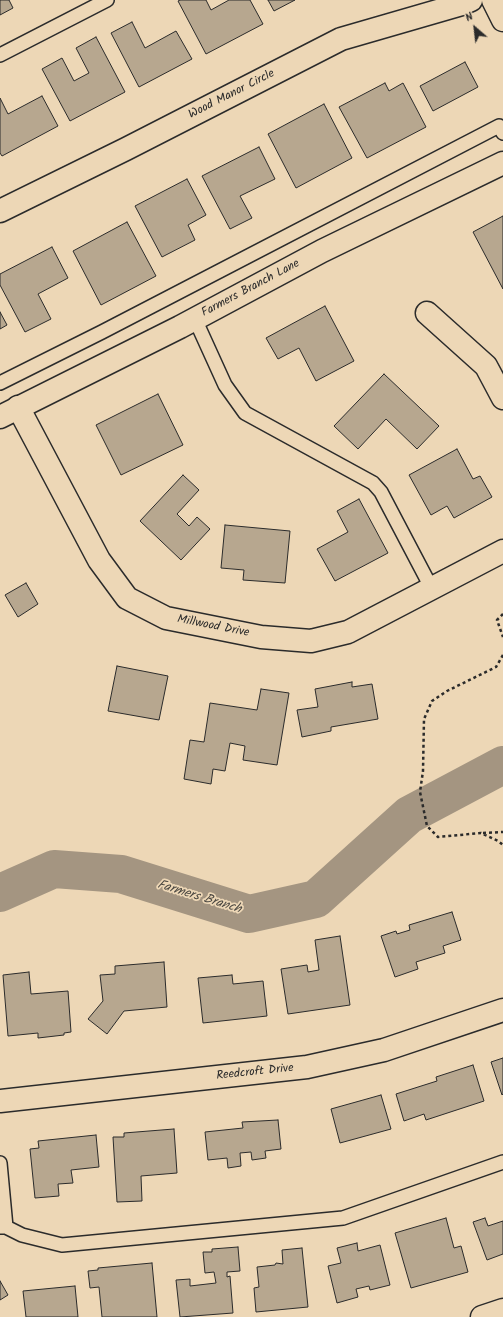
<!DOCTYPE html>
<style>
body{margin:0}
#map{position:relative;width:503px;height:1317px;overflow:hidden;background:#edd7b6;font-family:Kalam,sans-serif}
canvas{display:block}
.north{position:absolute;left:455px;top:8px;width:40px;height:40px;-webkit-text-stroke:3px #edd7b6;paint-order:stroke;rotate:332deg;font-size:11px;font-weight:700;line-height:16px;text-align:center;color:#2b2b2b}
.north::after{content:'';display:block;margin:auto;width:14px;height:18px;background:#2b2b2b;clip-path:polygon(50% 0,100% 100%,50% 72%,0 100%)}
</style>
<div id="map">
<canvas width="503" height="1317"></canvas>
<div class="north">N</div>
</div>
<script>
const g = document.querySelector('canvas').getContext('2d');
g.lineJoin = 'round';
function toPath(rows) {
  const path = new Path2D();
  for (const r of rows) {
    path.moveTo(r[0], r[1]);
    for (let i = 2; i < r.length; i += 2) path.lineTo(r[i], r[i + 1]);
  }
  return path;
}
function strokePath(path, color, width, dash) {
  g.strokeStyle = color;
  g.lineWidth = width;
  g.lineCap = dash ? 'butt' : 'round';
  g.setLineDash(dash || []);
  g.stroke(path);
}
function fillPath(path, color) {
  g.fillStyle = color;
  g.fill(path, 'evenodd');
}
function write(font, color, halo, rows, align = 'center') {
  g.font = font + ' Kalam,sans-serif';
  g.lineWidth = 3.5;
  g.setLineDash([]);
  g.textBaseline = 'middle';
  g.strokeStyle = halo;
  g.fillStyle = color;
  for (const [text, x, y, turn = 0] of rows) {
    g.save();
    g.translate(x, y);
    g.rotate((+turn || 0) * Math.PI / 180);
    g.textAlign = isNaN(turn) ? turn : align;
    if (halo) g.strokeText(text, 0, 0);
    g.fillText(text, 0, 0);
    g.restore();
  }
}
const river = toPath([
 [0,893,54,869,121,874,249,914,316,899,409,815,503,765]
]);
const building = toPath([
 [0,0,9,0,13,8,0,15,0,0],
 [180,0,206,0,211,10,229,0,250,0,263,24,206,54,178,1,180,0],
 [268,0,295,0,274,11,268,0],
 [132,22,145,48,176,31,192,59,139,87,111,33,132,22],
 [96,37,125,92,70,121,42,69,62,58,74,81,89,73,76,48,96,37],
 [465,62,478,87,433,111,420,86,465,62],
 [385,83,389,91,403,83,426,127,367,158,339,107,385,83],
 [42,96,58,126,2,156,0,153,0,98,8,114,42,96],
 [324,104,352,158,296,188,268,134,324,104],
 [259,147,275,179,240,196,252,218,230,229,202,176,259,147],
 [187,179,206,215,188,225,195,240,162,257,135,206,187,179],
 [503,216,503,289,473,232,503,216],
 [127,222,156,276,101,305,73,251,127,222],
 [52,247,68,278,38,294,51,319,25,332,0,285,0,274,52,247],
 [325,306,354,361,316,381,299,348,278,359,266,338,325,306],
 [0,312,7,325,0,329,0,312],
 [384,374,439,426,417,449,386,419,358,449,334,426,384,374],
 [158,394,183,445,121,475,96,425,158,394],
 [457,449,473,479,480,476,492,497,454,518,447,506,431,515,409,475,457,449],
 [183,475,199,490,177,514,189,526,197,517,210,529,181,560,140,521,183,475],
 [359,499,388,553,335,581,317,549,348,532,337,511,359,499],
 [225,525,290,531,285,583,243,580,244,570,221,568,225,525],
 [26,583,38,604,18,617,5,595,26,583],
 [117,666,168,676,159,720,108,711,117,666],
 [352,682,352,687,372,684,378,719,331,727,331,731,302,737,297,710,318,707,315,689,352,682],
 [261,689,289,693,277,765,243,760,245,746,230,743,225,771,213,769,211,784,184,779,190,740,204,742,210,703,257,710,261,689],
 [452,912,461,940,443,946,445,953,416,962,418,969,395,977,381,936,396,931,397,934,410,930,409,925,452,912],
 [340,936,350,1005,288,1014,281,969,307,965,308,972,319,970,315,940,340,936],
 [164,962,167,1007,124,1011,107,1034,88,1019,103,1001,100,975,115,974,115,966,164,962],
 [29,972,31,994,68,991,71,1032,64,1033,64,1035,38,1038,38,1033,8,1036,3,975,29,972],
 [232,975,233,984,263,981,267,1016,203,1023,198,978,232,975],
 [503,1058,503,1094,502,1095,491,1062,503,1058],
 [473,1065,484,1101,426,1120,424,1114,404,1121,396,1094,437,1081,436,1077,473,1065],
 [381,1095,391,1129,340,1143,331,1109,381,1095],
 [278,1120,281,1149,265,1151,266,1158,252,1160,251,1152,240,1153,241,1166,228,1168,227,1158,208,1160,205,1132,243,1128,242,1122,278,1120],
 [174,1129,177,1173,141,1176,142,1201,117,1202,113,1137,124,1137,124,1133,174,1129],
 [96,1135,99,1167,71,1170,73,1183,58,1184,59,1196,35,1198,30,1149,39,1148,38,1141,96,1135],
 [446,1218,454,1248,461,1246,468,1272,411,1288,395,1233,446,1218],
 [485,1218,488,1226,503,1221,503,1254,487,1260,473,1222,485,1218],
 [357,1243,358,1251,380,1245,390,1285,370,1290,369,1286,356,1289,358,1297,337,1303,328,1266,341,1263,337,1248,357,1243],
 [238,1247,240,1271,227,1272,227,1277,230,1276,233,1313,180,1317,176,1280,190,1279,190,1286,216,1283,214,1272,205,1273,203,1252,212,1252,212,1249,238,1247],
 [302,1248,308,1307,256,1312,254,1288,259,1287,257,1267,275,1265,276,1263,283,1264,282,1250,302,1248],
 [152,1263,157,1317,102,1317,99,1287,90,1288,88,1271,98,1270,98,1268,152,1263],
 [0,1281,8,1295,0,1300,0,1281],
 [75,1286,78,1317,26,1317,23,1291,75,1286]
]);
const path = toPath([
 [503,614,497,620,503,637],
 [503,655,496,667,447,691,432,701,424,719,423,771,420,792,427,826,438,837,481,833,498,841,503,845],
 [483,833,503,832]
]);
const service = toPath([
 [0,55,107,0],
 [195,319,225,385,245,413,373,483,381,492,432,589],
 [0,383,102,332,499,126,503,133],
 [0,1163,6,1227],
 [0,1227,6,1227,22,1235,62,1245,343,1218,503,1162]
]);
const minor = toPath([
 [0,211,126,149,341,39,462,4,471,0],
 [427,313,486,366,503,398],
 [18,407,99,560,127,598,166,618,261,637,311,641,348,632,503,551],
 [0,1101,307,1067,384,1050,503,1010],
 [482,1317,503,1310]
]);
const tertiary = toPath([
 [0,417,180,327,322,251,503,163]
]);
const secondary = toPath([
 [493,0,503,20]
]);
const streetNames = [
 ["Wood Manor Circle",232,95,-27],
 ["Farmers Branch Lane",251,289,-28],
 ["Millwood Drive",213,627,11],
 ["Reedcroft Drive",255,1073,-6]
];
const waterNames = [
 ["Farmers Branch",199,898,17]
];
strokePath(river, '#a49581', 38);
fillPath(building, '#b7a78f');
strokePath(building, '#2b2b2b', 1);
strokePath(service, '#2b2b2b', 16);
strokePath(minor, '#2b2b2b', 25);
strokePath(tertiary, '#2b2b2b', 25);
strokePath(secondary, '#2b2b2b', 25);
strokePath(path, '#2b2b2b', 2.5, [3, 3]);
strokePath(service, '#edd7b6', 13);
strokePath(minor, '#edd7b6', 22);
strokePath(tertiary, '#edd7b6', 22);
strokePath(secondary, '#edd7b6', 22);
write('12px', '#2b2b2b', '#edd7b6', streetNames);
write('italic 13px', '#494640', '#edd7b6', waterNames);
</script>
